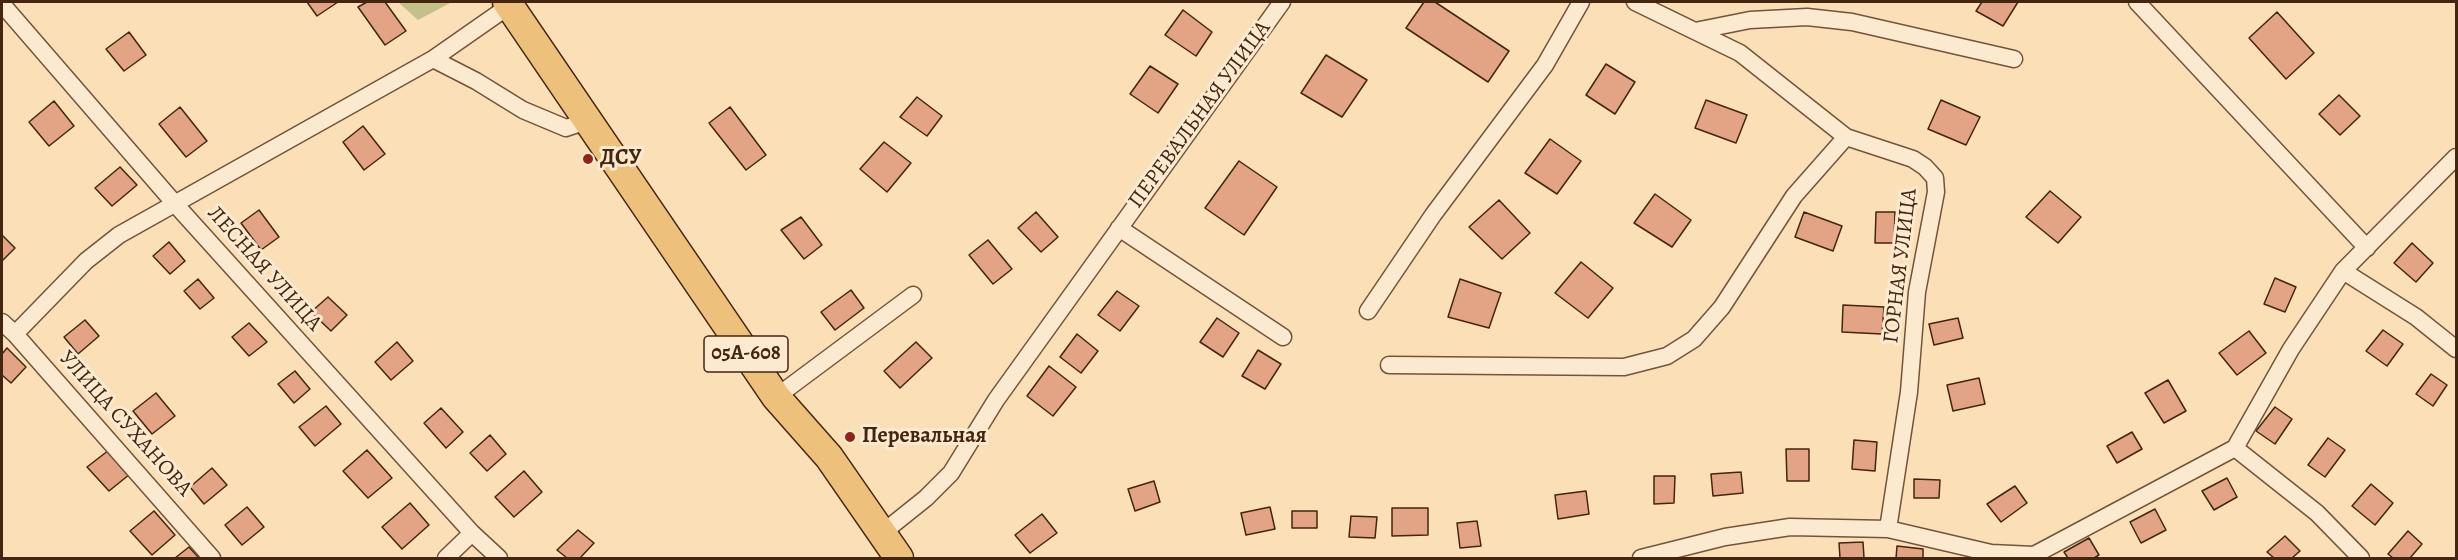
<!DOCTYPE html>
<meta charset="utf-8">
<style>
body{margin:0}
#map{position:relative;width:2458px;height:560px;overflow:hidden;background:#fadfb7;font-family:Alegreya,serif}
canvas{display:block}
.frame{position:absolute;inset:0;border:3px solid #44250f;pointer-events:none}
</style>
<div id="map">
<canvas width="2458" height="560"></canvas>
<div class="frame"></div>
</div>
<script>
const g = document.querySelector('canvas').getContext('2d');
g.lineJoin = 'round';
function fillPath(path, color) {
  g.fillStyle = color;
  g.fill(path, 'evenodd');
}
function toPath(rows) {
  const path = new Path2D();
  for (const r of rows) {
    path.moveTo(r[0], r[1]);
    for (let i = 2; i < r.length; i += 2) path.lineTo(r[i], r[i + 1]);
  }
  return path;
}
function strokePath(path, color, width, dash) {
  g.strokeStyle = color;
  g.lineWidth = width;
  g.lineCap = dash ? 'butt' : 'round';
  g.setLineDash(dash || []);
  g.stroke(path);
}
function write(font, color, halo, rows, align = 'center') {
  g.font = font + ' Alegreya,serif';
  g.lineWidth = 6;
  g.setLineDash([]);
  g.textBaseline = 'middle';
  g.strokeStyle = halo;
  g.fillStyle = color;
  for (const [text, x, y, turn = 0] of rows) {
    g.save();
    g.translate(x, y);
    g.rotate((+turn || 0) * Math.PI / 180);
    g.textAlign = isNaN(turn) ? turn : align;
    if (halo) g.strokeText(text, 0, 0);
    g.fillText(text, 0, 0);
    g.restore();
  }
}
const green = toPath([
 [398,2,452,2,418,20]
]);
const building = toPath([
 [307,2,338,2,317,16,307,2],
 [367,2,385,2,406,31,385,45,358,7,367,2],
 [1424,2,1435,2,1509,51,1488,82,1406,28,1424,2],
 [1982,2,2018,2,2003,26,1976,11,1982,2],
 [1183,10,1212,32,1196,56,1165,35,1183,10],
 [2277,12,2314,53,2286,79,2249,38,2277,12],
 [129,32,146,55,124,71,106,49,129,32],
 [1326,55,1367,80,1342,117,1301,93,1326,55],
 [1606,64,1635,82,1615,114,1586,95,1606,64],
 [1150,66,1178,84,1158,113,1130,94,1150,66],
 [2339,95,2360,116,2340,135,2319,114,2339,95],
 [917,97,942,116,927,136,900,117,917,97],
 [1706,100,1747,115,1736,143,1695,128,1706,100],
 [1941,100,1980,117,1966,145,1928,129,1941,100],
 [54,101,74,126,49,146,29,122,54,101],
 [180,107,207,141,186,157,159,124,180,107],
 [730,107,766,155,746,170,709,123,730,107],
 [363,126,385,154,364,170,343,142,363,126],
 [1550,139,1581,161,1557,194,1525,173,1550,139],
 [884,142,911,163,887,192,860,169,884,142],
 [1239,161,1277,187,1244,235,1205,208,1239,161],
 [120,167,137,185,112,206,95,188,120,167],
 [2050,191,2081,217,2058,243,2026,217,2050,191],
 [1655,194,1691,220,1672,247,1634,223,1655,194],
 [1499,200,1530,233,1502,259,1469,227,1499,200],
 [259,210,279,237,261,250,241,223,259,210],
 [1036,212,1058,237,1041,252,1018,228,1036,212],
 [1804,212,1842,226,1833,251,1795,237,1804,212],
 [1876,212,1895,212,1894,243,1875,243,1876,212],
 [801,217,822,245,804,259,781,230,801,217],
 [2,235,15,248,2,261,2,235],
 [988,240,1012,269,993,284,969,255,988,240],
 [169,242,185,261,170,274,153,256,169,242],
 [2412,243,2433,263,2416,282,2394,263,2412,243],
 [1581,262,1613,288,1588,318,1555,293,1581,262],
 [2275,278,2296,287,2285,312,2264,304,2275,278],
 [198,279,214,298,200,309,184,291,198,279],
 [1460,279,1501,293,1489,328,1448,317,1460,279],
 [851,290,864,308,835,330,821,312,851,290],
 [1117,291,1139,306,1120,331,1098,315,1117,291],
 [328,297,347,315,331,331,311,312,328,297],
 [1843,305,1884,307,1882,334,1842,332,1843,305],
 [1217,318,1239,333,1223,357,1200,342,1217,318],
 [1958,318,1963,338,1934,345,1929,324,1958,318],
 [85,320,99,336,78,354,64,337,85,320],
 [249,323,267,342,249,356,232,337,249,323],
 [2383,330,2403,344,2387,366,2366,351,2383,330],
 [2249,331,2266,353,2237,375,2219,353,2249,331],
 [1077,334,1098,351,1081,373,1060,357,1077,334],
 [397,342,413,361,391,380,375,362,397,342],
 [916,342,932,358,900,388,884,371,916,342],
 [7,348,26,367,11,383,2,375,2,354,7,348],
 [1258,350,1281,364,1265,389,1242,376,1258,350],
 [1049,366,1076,387,1053,416,1027,396,1049,366],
 [295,371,310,389,294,403,278,384,295,371],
 [2431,374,2447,385,2433,406,2416,394,2431,374],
 [1979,378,1985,404,1953,411,1947,385,1979,378],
 [2168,380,2186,411,2164,423,2145,393,2168,380],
 [156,393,175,416,152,434,133,411,156,393],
 [326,406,341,424,315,446,299,427,326,406],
 [2275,407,2292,419,2275,444,2256,431,2275,407],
 [441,408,463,432,446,448,424,423,441,408],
 [2132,432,2142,449,2117,463,2107,446,2132,432],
 [490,435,506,454,487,471,470,453,490,435],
 [2328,438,2345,450,2325,477,2308,465,2328,438],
 [1854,440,1877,442,1875,471,1852,469,1854,440],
 [1786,449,1809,449,1809,481,1787,481,1786,449],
 [109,450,130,474,109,491,87,467,109,450],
 [367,450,392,478,368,498,343,471,367,450],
 [212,468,227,485,204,504,190,487,212,468],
 [524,471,542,492,514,517,495,497,524,471],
 [1741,472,1743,493,1713,496,1711,474,1741,472],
 [1654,476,1675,476,1674,503,1654,504,1654,476],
 [2227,478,2237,497,2214,510,2202,491,2227,478],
 [1914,479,1940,480,1939,498,1914,498,1914,479],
 [1154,481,1160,502,1135,511,1128,489,1154,481],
 [2371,484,2393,503,2375,525,2352,506,2371,484],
 [2015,486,2027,503,2001,522,1987,504,2015,486],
 [1586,491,1589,514,1558,519,1555,495,1586,491],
 [410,503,429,525,402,549,382,527,410,503],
 [247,507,264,527,242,545,225,525,247,507],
 [1270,507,1275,529,1246,535,1241,513,1270,507],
 [1392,508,1428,508,1428,535,1392,536,1392,508],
 [2155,509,2166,530,2141,543,2130,522,2155,509],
 [154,511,175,535,152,555,130,531,154,511],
 [1292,511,1317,511,1317,528,1292,528,1292,511],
 [1042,514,1057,533,1030,553,1015,535,1042,514],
 [1351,516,1377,517,1375,538,1349,537,1351,516],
 [1477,521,1481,546,1460,548,1457,523,1477,521],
 [578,530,594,543,580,558,567,558,557,550,578,530],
 [2408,531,2422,544,2410,558,2393,558,2388,554,2408,531],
 [2285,536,2300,551,2292,558,2274,558,2267,552,2285,536],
 [2089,538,2099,555,2094,558,2068,558,2064,552,2089,538],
 [1863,542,1864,558,1840,558,1839,543,1863,542],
 [1897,546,1923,549,1923,558,1896,558,1897,546],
 [189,547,199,558,175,558,189,547]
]);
const minor = toPath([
 [1635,2,1740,53,1846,137,1913,159,1925,167,1935,178,1936,192,1917,292,1909,392,1888,529],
 [2137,2,2367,248],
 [2,4,176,205,472,533,499,558],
 [1695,31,1750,20,1807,17,1852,22,2014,59],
 [433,59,476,81,523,110,566,128,587,121],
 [1119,228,1283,337],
 [2343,271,2416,317,2456,349],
 [1368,311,1433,215,1545,65,1581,2],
 [2,322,15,334,212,558],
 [15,334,86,261,119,235,433,59,509,6],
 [1389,365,1624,367,1667,356,1694,339,1722,307,1794,196,1846,137],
 [776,397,913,295],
 [2235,448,2317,513,2361,558],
 [881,534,926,498,951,473,996,400,1282,2],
 [446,558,472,533],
 [1641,558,1725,537,1790,527,1888,529,1991,553,2034,555,2235,448,2291,349,2343,271,2456,157]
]);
const trunk = toPath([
 [507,2,776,397,829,457,899,558]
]);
const markers = [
 [588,159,6,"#8f2418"],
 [850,437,6,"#8f2418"]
];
const shields = [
 [746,354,84]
];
const shieldNames = [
 ["05А-608",746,354]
];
const streetNames = [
 ["ПЕРЕВАЛЬНАЯ УЛИЦА",1200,115,-54],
 ["ГОРНАЯ УЛИЦА",1901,266,-83],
 ["ЛЕСНАЯ УЛИЦА",264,269,48],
 ["УЛИЦА СУХАНОВА",125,424,48]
];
const poiNames = [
 ["ДСУ",600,159],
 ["Перевальная",862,437]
];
fillPath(green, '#c4c08a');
fillPath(building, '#e3a486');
strokePath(building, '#44250f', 1.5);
strokePath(minor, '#725439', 19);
strokePath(trunk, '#44250f', 31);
strokePath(minor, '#fcead0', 16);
strokePath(trunk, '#edc07c', 28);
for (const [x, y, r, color] of markers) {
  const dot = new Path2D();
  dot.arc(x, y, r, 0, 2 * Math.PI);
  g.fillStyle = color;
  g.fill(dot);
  strokePath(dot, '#fcead0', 2);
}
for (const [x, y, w] of shields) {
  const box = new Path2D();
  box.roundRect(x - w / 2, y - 18, w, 36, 4.5);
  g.fillStyle = '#fcead0';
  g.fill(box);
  strokePath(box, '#44250f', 1.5);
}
write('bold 21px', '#44250f', null, shieldNames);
write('22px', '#44250f', '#fcead0', streetNames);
write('bold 22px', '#44250f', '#fcead0', poiNames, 'left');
</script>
